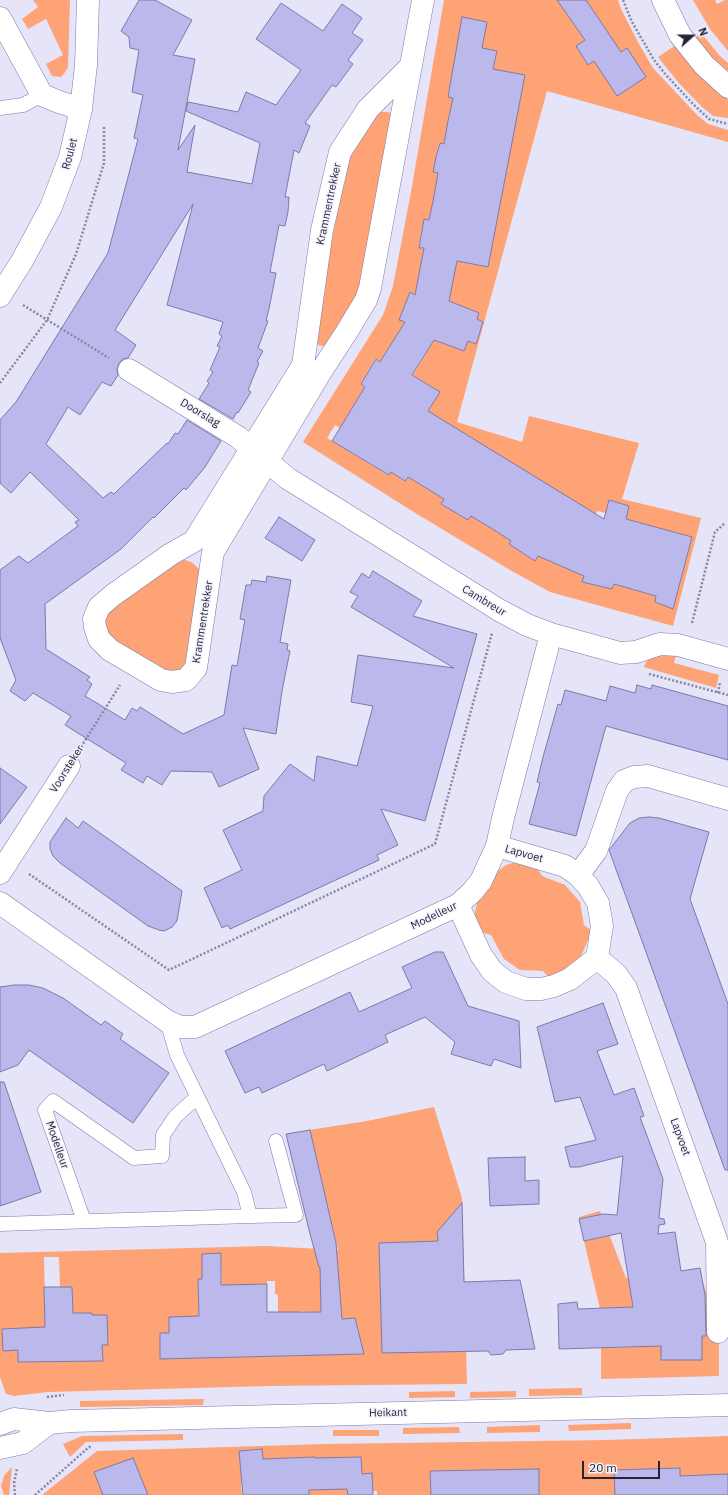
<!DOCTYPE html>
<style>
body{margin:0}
#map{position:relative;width:728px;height:1495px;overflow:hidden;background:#e5e4f9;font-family:"IBM Plex Sans",sans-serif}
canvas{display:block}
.north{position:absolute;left:672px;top:16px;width:40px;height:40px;-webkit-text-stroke:3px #f3f2fd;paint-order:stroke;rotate:69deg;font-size:11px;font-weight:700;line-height:16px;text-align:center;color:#252437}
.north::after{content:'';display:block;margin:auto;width:14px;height:18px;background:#252437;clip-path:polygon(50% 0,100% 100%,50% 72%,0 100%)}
.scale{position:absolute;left:582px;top:1461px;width:78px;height:18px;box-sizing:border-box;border:2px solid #252437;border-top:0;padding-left:5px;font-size:12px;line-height:14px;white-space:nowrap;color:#252437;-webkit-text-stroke:3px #f3f2fd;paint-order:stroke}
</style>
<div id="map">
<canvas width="728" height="1495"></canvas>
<div class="north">N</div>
<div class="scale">20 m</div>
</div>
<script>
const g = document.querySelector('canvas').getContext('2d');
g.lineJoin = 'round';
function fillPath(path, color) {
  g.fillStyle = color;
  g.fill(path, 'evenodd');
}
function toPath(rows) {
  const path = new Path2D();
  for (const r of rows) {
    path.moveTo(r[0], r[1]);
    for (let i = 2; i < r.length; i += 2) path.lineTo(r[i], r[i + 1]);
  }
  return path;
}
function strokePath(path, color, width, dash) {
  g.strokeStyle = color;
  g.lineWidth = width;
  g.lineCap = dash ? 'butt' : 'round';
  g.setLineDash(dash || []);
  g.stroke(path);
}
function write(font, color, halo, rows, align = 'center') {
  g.font = font + ' "IBM Plex Sans",sans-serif';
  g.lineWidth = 3;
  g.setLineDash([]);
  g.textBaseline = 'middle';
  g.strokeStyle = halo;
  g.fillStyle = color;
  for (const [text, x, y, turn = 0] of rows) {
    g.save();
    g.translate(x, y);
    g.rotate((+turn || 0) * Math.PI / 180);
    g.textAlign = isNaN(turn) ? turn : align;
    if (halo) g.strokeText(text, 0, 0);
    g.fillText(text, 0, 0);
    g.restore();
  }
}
const green = toPath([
 [33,0,70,0,68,67,66,71,61,77,52,76,46,64,63,55,46,19,28,29,22,19,38,7],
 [444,0,618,0,621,9,639,44,653,68,697,115,708,124,728,130,728,142,547,91,457,422,522,442,529,416,639,443,622,499,701,518,673,626,550,592,510,570,412,511,303,442,383,315,393,286,411,192],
 [497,51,493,69,507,170,509,171,506,171,503,191,471,185,464,220,496,226,492,246,488,267,457,261,449,301,479,313,477,319,483,322,476,344,468,341,464,351,434,340,413,375,440,392,428,411,446,422,429,449,589,540,597,511,606,513,610,500,629,506,626,519,692,537,673,608,659,597,614,584,612,589,582,582,584,576,538,556,535,561,510,544,512,540,471,516,468,520,441,504,446,500,406,475,404,481,391,472,388,475,327,438,335,425,340,428,365,387,361,384,375,359,380,362,405,322,400,320,410,293,415,295,424,249,419,248,421,233,424,219,430,220,438,173,433,172,439,143,444,144,453,98,448,96,453,68,458,69],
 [693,0,715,0,717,4,725,0,728,0,728,51,710,29],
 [701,33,720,56,728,63,728,72,715,61,696,37],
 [676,45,728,100,728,118,713,116,701,106,678,82,658,57],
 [381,112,388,112,395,116,361,291,328,345,321,346,317,344,312,337,350,151,375,115],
 [183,559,193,563,202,572,190,662,179,672,169,673,110,640,103,624,106,612,168,563],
 [658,655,676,655,674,663,719,675,716,688,644,667,646,662,651,658],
 [513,863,519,863,537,868,542,876,565,885,580,902,584,925,592,931,581,956,569,968,550,979,543,971,520,970,504,959,491,935,480,932,474,917,477,903,498,871,506,865],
 [434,1107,462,1198,467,1384,268,1386,48,1392,14,1396,6,1394,0,1377,0,1253,266,1246,338,1250,309,1130,367,1121],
 [202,1254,221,1254,223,1333,208,1314,199,1313,198,1280,202,1279],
 [44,1257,59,1257,60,1287,72,1287,73,1308,45,1303],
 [267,1281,275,1281,275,1294,278,1295,278,1312,267,1312,299,1317,300,1311,315,1312,316,1322,301,1356,236,1357,235,1329,256,1313,256,1284,267,1284],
 [600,1211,626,1278,667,1271,633,1308,606,1308,607,1348,634,1347,634,1335,702,1279,719,1335,719,1376,601,1379,601,1313,584,1241,601,1237,596,1215,579,1219,579,1217],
 [582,1388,582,1395,529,1396,529,1389],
 [455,1391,455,1397,409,1398,409,1392],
 [516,1391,516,1397,470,1398,470,1392],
 [204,1399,203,1405,80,1407,80,1401],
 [631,1423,631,1429,569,1431,568,1425],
 [540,1425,540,1432,487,1433,487,1427],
 [459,1427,460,1433,403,1434,403,1428],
 [333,1430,379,1430,379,1436,333,1436],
 [183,1434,183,1440,86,1442,70,1457,63,1444,82,1436],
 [728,1436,728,1495,539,1495,539,1469,430,1471,431,1495,377,1495,377,1491,372,1491,372,1474,362,1474,361,1457,345,1475,348,1495,309,1495,309,1490,317,1490,311,1459,308,1457,283,1458,280,1460,266,1495,261,1449,239,1451,242,1484,241,1484,242,1495,42,1495,97,1451,326,1444,607,1440],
 [12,1467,9,1495,4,1495,1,1486,4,1476]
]);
const building = toPath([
 [139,0,155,0,192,20,173,55,195,59,178,150,195,125,187,172,252,184,260,143,186,111,188,102,238,112,246,92,276,105,301,70,256,39,281,3,323,31,342,4,362,18,352,33,363,40,348,60,353,64,336,87,332,85,305,123,310,126,299,153,294,150,285,197,289,197,288,212,285,226,279,225,270,272,276,273,269,309,266,321,268,321,258,348,263,351,257,362,259,363,248,390,251,392,238,413,237,412,233,419,199,399,209,383,207,381,213,372,210,370,220,347,217,346,222,336,219,334,223,322,167,305,193,204,115,330,136,345,128,358,123,359,119,363,117,369,118,375,111,386,102,382,80,415,68,407,46,444,103,498,111,492,114,494,167,443,168,444,175,433,178,434,187,420,221,441,205,467,186,490,184,488,154,518,153,517,121,549,45,604,46,649,90,677,87,680,92,684,85,696,125,720,132,708,137,711,140,707,183,734,224,715,232,665,237,666,244,625,245,620,240,619,246,585,251,585,252,580,266,582,267,576,291,580,280,642,288,644,287,650,290,651,282,691,276,734,243,728,259,769,219,787,212,772,171,771,162,785,147,776,143,783,121,770,126,763,65,725,71,716,33,693,25,701,10,691,16,680,0,638,0,570,19,556,28,563,78,526,75,522,79,520,30,472,11,493,0,483,0,420,16,402,108,253,138,139,134,138,143,95,132,92,139,50,130,48,129,37,121,31,139,0],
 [557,0,586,0,621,52,627,48,646,77,617,96,594,61,588,65,576,46,585,40,557,0],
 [462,17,487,22,482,48,497,51,493,69,525,75,488,267,457,261,449,301,479,313,477,319,483,322,476,344,468,341,464,351,434,340,412,375,440,392,428,411,604,519,609,500,629,506,626,519,692,537,673,609,655,602,656,596,614,584,612,589,582,582,584,576,538,556,535,561,509,544,511,541,491,528,471,516,468,520,441,504,444,499,408,477,405,481,391,472,389,475,332,441,365,387,361,384,376,359,380,362,405,322,399,320,410,292,415,295,424,248,419,248,424,219,429,220,434,196,438,173,433,172,436,157,440,143,444,144,448,121,453,98,448,97,462,17],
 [279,517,315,540,302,561,265,538,279,517],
 [373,571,422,601,413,616,477,634,425,821,381,809,398,845,377,855,379,860,230,929,228,925,222,928,204,888,242,870,223,830,263,811,264,796,290,764,314,781,317,756,357,766,373,706,351,702,358,655,454,668,351,607,358,596,350,592,362,573,369,578,373,571],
 [637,685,651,689,652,685,728,706,728,760,606,726,576,836,529,824,540,783,537,782,543,757,558,704,561,705,565,690,606,701,610,686,635,693,637,685],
 [0,768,27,787,0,824,0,768],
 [649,817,659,818,709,832,690,899,728,1004,728,1170,725,1170,609,850,630,823,639,818,649,817],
 [66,818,78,828,83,821,182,891,177,921,172,927,164,931,159,930,148,926,60,863,53,856,50,849,50,842,66,818],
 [435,952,443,952,468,1006,519,1021,521,1068,494,1059,491,1066,451,1054,455,1042,425,1017,385,1035,388,1042,327,1071,324,1064,262,1093,259,1087,245,1093,225,1051,350,992,359,1012,412,988,402,967,435,952],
 [14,985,29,985,43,988,63,998,101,1025,105,1021,123,1034,120,1039,169,1073,133,1123,29,1050,18,1065,0,1072,0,987,14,985],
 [603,1003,618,1044,597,1051,614,1095,634,1088,644,1116,640,1117,663,1179,659,1218,664,1219,665,1224,659,1225,658,1234,675,1232,681,1271,700,1268,705,1295,706,1336,702,1336,702,1360,661,1360,661,1346,559,1349,558,1304,577,1302,578,1309,633,1307,621,1233,584,1241,579,1219,603,1214,617,1215,623,1156,579,1167,570,1167,565,1147,596,1140,580,1097,555,1102,537,1027,603,1003],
 [0,1082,4,1082,41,1192,0,1206,0,1082],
 [310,1130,336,1243,342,1319,355,1318,364,1354,160,1359,160,1333,169,1333,169,1317,199,1316,198,1279,202,1279,202,1254,221,1253,221,1285,267,1284,267,1312,321,1312,320,1267,319,1267,309,1230,286,1134,310,1130],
 [525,1157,525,1181,539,1180,539,1204,490,1206,488,1158,525,1157],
 [462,1203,464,1282,520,1280,535,1349,506,1350,503,1354,491,1355,488,1351,382,1353,379,1243,438,1241,437,1232,462,1203],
 [44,1287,72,1287,73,1313,92,1313,92,1315,107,1315,108,1345,102,1345,103,1361,18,1362,18,1350,3,1351,2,1329,45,1327,44,1287],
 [262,1449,263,1459,315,1457,315,1458,361,1457,362,1474,372,1473,373,1495,348,1495,347,1489,309,1490,309,1495,243,1495,239,1451,262,1449],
 [133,1458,148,1495,103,1495,94,1472,133,1458],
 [680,1468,680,1476,728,1474,728,1495,615,1495,614,1470,680,1468],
 [539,1469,539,1495,431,1495,430,1471,539,1469]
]);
const path = toPath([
 [623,0,632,22,654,60,666,75,693,104,709,119,728,124],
 [23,305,109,358],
 [0,383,47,320,76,254,104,163,104,125],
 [692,623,715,532,725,523],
 [649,674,728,695],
 [718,693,720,682],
 [81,747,120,685],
 [29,874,169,970,435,844,492,633],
 [47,1397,64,1395],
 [15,1495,14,1483,17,1469],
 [35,1495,89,1447,92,1447]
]);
const service = toPath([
 [0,108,23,105,42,95],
 [250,1216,296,1215,276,1141],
 [84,1221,45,1110,53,1101,134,1158,162,1156,163,1135,175,1117,197,1097],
 [0,1224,250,1216,244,1192,177,1055,167,1021]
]);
const minor = toPath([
 [663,0,680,35,704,65,728,87],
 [0,18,42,95,59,102,81,109],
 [410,67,368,109,340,152,322,230,303,365,194,541,171,554,113,595,99,607,94,619,95,627,99,639,110,650,161,680,172,682,186,680,196,668,213,552,320,373,346,333,366,300,370,288,423,0],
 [0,296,22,261,51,207,70,157,81,109,86,65,88,0],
 [129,370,238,437,287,478,499,610,527,625,551,634,620,653,636,652,660,644,678,645,728,659],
 [497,846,565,866,578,875,588,886,598,903,602,926,597,958,616,974,626,988,717,1242,718,1332],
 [0,873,69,766],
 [578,875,596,851,617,791,624,781,634,777,648,776,728,799],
 [0,903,167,1021,180,1027,195,1027,458,905,472,892,481,881,497,846,503,818,551,634],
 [458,905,481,955,492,971,506,982,526,989,541,989,554,986,570,979,597,958]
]);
const tertiary = toPath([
 [0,1424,14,1419,49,1423,71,1421,728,1405],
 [0,1448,23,1443,49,1423]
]);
const streetNames = [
 ["Roulet",70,154,-75],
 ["Krammentrekker",329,204,-78],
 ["Doorslag",200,413,31],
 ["Cambreur",484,601,31],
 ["Krammentrekker",203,622,-81],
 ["Voorsteker",67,769,-58],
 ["Lapvoet",524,854,16],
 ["Modelleur",434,916,-26],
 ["Lapvoet",680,1137,70],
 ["Modelleur",57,1145,71],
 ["Heikant",388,1413,-1]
];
fillPath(green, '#fea375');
fillPath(building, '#bbb9eb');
strokePath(building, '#7d79a8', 1);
strokePath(service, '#7d7aa9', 15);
strokePath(minor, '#7d7aa9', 23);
strokePath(tertiary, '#7d7aa9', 23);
strokePath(path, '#88879b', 2.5, [2, 2]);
strokePath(service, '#fff', 14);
strokePath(minor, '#fff', 22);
strokePath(tertiary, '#fff', 22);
write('11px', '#252437', '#f3f2fd', streetNames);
</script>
